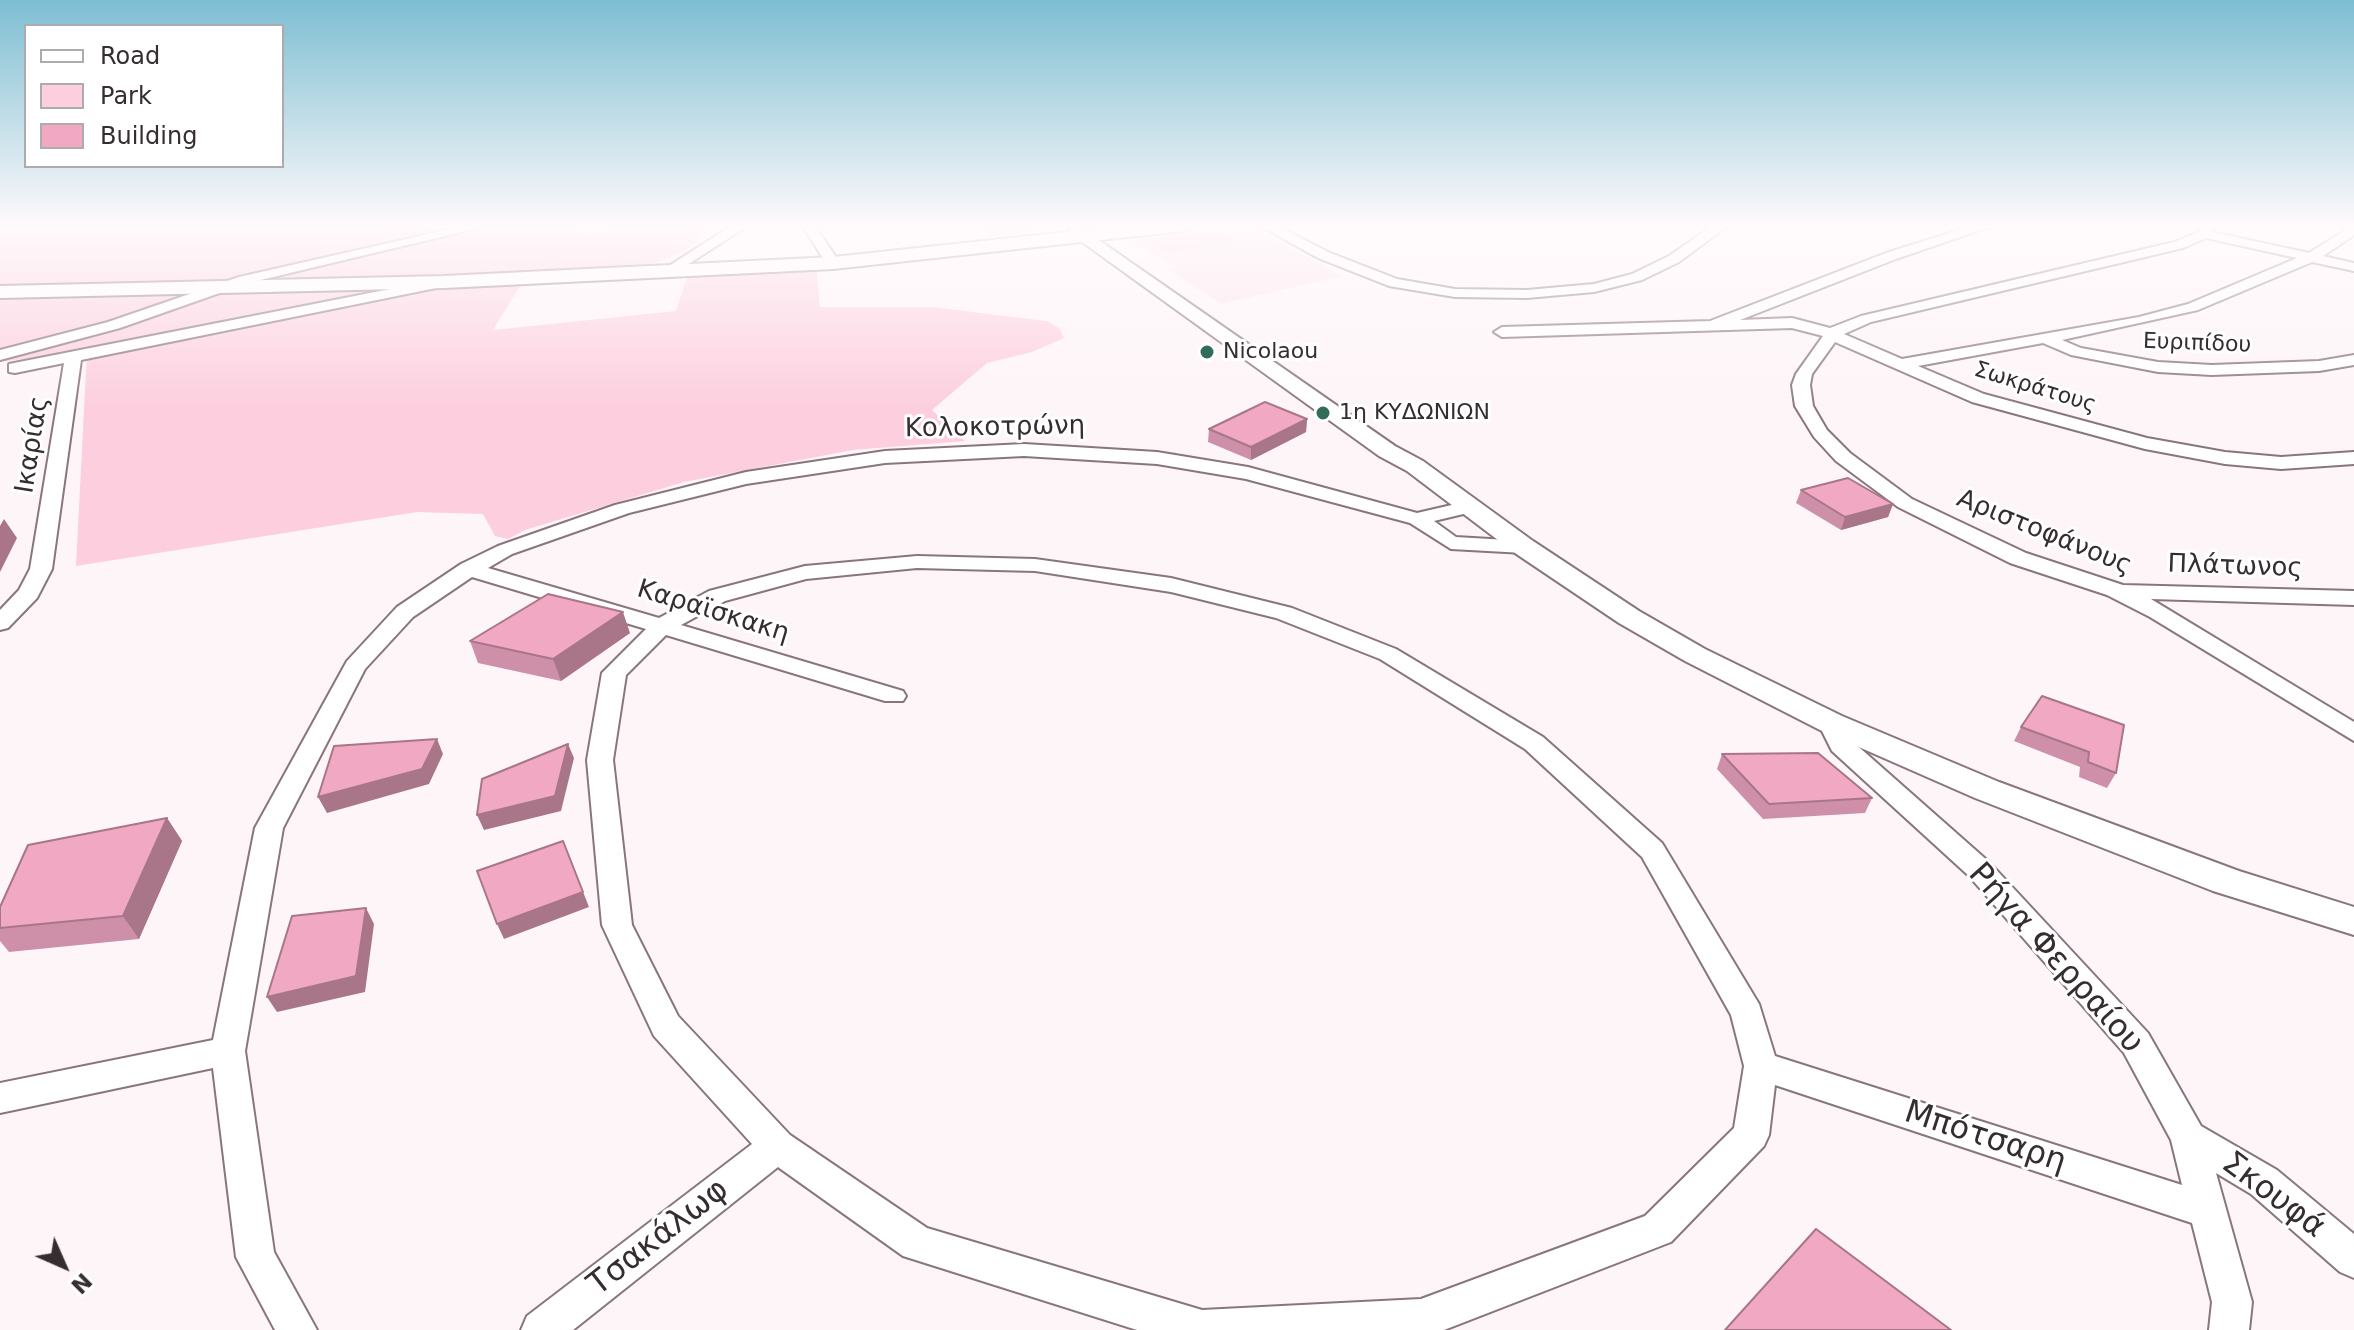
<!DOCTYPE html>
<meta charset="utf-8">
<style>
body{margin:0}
#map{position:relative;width:2354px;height:1330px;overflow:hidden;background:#fef5f8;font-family:"DejaVu Sans",sans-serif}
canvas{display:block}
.legend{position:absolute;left:24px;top:24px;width:260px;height:144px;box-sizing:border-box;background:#fff;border:2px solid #aeabac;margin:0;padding:10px 14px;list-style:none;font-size:24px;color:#352d2f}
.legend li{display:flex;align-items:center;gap:16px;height:40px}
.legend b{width:40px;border:2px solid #aeabac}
.north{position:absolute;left:24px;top:1226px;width:80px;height:80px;-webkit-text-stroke:6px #fff;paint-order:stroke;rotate:135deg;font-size:22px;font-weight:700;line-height:32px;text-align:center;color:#352d2f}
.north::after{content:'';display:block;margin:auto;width:28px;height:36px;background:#352d2f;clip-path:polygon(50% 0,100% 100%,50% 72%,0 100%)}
</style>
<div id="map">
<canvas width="2354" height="1330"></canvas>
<ul class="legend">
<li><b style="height:10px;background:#fff"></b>Road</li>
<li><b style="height:22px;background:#fccede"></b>Park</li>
<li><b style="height:22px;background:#f0a8c3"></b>Building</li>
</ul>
<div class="north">N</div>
</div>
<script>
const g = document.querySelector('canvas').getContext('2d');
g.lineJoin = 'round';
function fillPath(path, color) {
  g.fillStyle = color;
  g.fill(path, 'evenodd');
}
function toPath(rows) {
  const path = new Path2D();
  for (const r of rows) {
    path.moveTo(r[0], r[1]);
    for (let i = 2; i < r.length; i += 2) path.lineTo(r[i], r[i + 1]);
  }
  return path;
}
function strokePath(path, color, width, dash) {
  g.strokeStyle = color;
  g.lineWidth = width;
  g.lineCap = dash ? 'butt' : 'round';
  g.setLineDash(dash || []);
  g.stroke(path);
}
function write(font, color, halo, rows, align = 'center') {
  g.font = font + ' "DejaVu Sans",sans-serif';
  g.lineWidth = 6;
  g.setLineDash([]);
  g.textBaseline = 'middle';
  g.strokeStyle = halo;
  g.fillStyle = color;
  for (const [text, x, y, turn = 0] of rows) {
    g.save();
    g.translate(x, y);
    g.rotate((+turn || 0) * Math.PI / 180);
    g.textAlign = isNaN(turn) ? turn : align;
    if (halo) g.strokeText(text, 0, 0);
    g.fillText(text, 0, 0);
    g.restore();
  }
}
const built = toPath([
 [1223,225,1249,225,1342,276,1221,304,1169,270,1177,267,1131,242,1137,238]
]);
const green = toPath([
 [0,225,448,225,459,233,494,225,576,225,584,234,626,225,715,225,685,251,643,268,54,286,0,285],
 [980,225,1083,225,991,236],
 [1219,230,1235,243,1165,252,1150,239],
 [816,267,820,307,934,307,997,315,1047,321,1060,329,1064,338,1032,352,987,363,932,410,965,441,853,450,684,482,525,530,508,539,495,536,483,514,417,512,76,566,87,351,0,362,0,299,522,283,493,330,676,311,688,274]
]);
const minor = toPath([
 [468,225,491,225,248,283,120,328,0,360,0,350,108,322,239,277,468,225],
 [733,225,749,225,673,274,661,271,733,225],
 [802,225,814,225,840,263,838,266,828,266,802,225],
 [1259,225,1276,225,1328,252,1397,279,1455,289,1527,290,1594,284,1632,274,1669,256,1714,225,1729,225,1679,262,1642,280,1594,292,1527,298,1455,297,1389,286,1318,258,1259,225],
 [1975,225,1995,225,1896,259,1740,320,1792,318,1830,328,1861,316,2174,242,2199,232,2202,225,2214,225,2212,232,2309,253,2354,225,2354,235,2323,256,2354,263,2354,271,2312,262,2198,310,2062,340,2081,348,2158,362,2212,365,2319,361,2354,355,2354,365,2319,371,2212,375,2158,372,2071,355,2043,343,1918,366,1984,394,2147,438,2225,452,2281,457,2354,452,2354,464,2281,469,2225,464,2145,449,1972,402,1835,342,1812,374,1810,385,1813,406,1827,430,1850,453,1912,499,2026,553,2123,585,2354,591,2354,605,2151,599,2354,722,2354,741,2150,617,2107,595,2010,563,1898,507,1836,461,1814,437,1795,406,1792,385,1796,374,1823,336,1792,328,1502,337,1494,332,1502,327,1710,321,1886,253,1975,225],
 [2206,238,2297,258,2188,304,2139,317,1902,359,1844,334,1871,322,2183,248,2206,238],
 [441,279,448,283,446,286,81,360,52,569,37,598,8,628,0,630,0,610,19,590,30,569,64,363,15,373,9,372,9,364,441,279],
 [1024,444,1157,452,1248,467,1417,513,1469,501,1479,507,1476,511,1434,521,1456,537,1524,541,1535,547,1524,553,1451,549,1410,523,1246,479,1157,464,1024,456,885,463,746,484,629,513,512,554,488,568,659,618,709,591,805,566,917,556,1035,559,1171,578,1292,608,1396,649,1543,737,1662,843,1759,1004,1775,1056,2182,1185,2171,1140,2124,1053,1969,876,1832,751,1818,723,1822,717,1840,717,1852,741,1989,862,2148,1033,2201,1126,2277,1170,2354,1234,2354,1278,2340,1272,2251,1194,2216,1173,2252,1302,2249,1330,2209,1330,2212,1302,2192,1223,1775,1085,1769,1135,1764,1146,1671,1242,1444,1330,1137,1330,903,1256,778,1167,573,1330,521,1330,527,1316,752,1144,654,1036,602,925,587,760,602,673,646,629,472,577,413,617,365,669,283,828,245,1051,274,1252,317,1330,275,1330,236,1257,213,1068,0,1113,0,1083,213,1040,255,828,347,661,397,607,461,564,498,546,615,505,746,472,885,451,1024,444],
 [917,568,1035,571,1171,592,1276,618,1380,659,1525,749,1642,857,1731,1015,1744,1066,1734,1128,1645,1216,1421,1299,1202,1310,927,1228,790,1135,678,1016,632,925,613,760,626,675,666,635,885,701,903,701,906,696,903,691,681,625,725,601,806,579,917,568]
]);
const tertiary = toPath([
 [1077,225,1395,446,1423,461,1533,541,1639,611,1705,649,1842,716,1999,782,2239,871,2354,907,2354,935,2213,891,1975,798,1820,730,1685,661,1619,623,1515,553,1407,471,1379,456,1071,234,1069,230,1077,225]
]);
const secondary = toPath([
 [1133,225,1192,225,1183,231,833,269,444,288,0,298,0,286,444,276,833,257,1133,225]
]);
const wall = toPath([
 [1307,419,1306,432,1251,460,1208,442,1209,429],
 [1801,490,1893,504,1888,517,1841,530,1796,503],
 [630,633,561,681,478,663,470,641],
 [2042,696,2116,773,2107,788,2079,777,2080,767,2014,741,2021,727],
 [1722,754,1872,798,1865,813,1763,819,1717,769],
 [167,818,182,841,139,939,9,952,0,941,0,907]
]);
const shadedWall = toPath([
 [1307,419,1306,432,1251,460,1251,447],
 [1893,504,1888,517,1841,530,1845,517],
 [4,519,17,538,0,572,0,526],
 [623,612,630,633,561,681,553,659],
 [437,739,443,754,429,784,327,813,318,797],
 [568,744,574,758,561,811,484,830,477,815],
 [167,818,182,841,139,939,123,916],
 [563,841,589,907,504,939,497,924],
 [366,908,374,924,365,992,277,1012,267,997]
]);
const building = toPath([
 [1265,402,1307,419,1251,447,1209,429,1265,402],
 [1848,478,1893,504,1845,517,1801,490,1848,478],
 [548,594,623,612,553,659,470,641,548,594],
 [2042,696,2124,725,2116,773,2088,762,2089,752,2021,727,2042,696],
 [437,739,422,769,318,797,334,746,437,739],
 [568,744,555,796,477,815,482,779,568,744],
 [1818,753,1872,798,1769,804,1722,754,1818,753],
 [167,818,123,916,0,928,0,907,28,845,167,818],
 [563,841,583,892,497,924,477,871,563,841],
 [366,908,356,976,267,997,292,916,366,908],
 [1816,1229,1951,1330,1725,1330,1816,1229]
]);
const markers = [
 [1207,352,8,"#316d57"],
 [1323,413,8,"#316d57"]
];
const farStreetnames = [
 ["Ευριπίδου",2197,344,2],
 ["Σωκράτους",2035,388,17]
];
const farPoinames = [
 ["Nicolaou",1223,352],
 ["1η ΚΥΔΩΝΙΩΝ",1339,413]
];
const streetNames = [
 ["Κολοκοτρώνη",995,428,-1],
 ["Ικαρίας",33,445,-81],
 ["Αριστοφάνους",2044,533,22],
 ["Πλάτωνος",2235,567,2],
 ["Καραϊσκακη",713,612,17]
];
const nearStreetnames = [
 ["Ρήγα Φερραίου",2055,959,48],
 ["Μπότσαρη",1985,1138,18],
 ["Σκουφά",2273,1196,37],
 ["Τσακάλωφ",659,1238,-38]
];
fillPath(built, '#fbe4ec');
fillPath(green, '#fccede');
strokePath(minor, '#88767c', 4);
strokePath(tertiary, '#88767c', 4);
strokePath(secondary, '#88767c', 4);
fillPath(minor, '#fff');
fillPath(tertiary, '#fff');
fillPath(secondary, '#fff');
fillPath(wall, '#ce90a8');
fillPath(shadedWall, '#a87688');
fillPath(building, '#f0a8c3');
strokePath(building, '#a87688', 2);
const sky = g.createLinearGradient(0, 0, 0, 411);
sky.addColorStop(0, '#7dbed2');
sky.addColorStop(0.55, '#fffafc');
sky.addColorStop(1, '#fffafc00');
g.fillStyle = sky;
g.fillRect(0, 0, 2354, 411);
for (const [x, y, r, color] of markers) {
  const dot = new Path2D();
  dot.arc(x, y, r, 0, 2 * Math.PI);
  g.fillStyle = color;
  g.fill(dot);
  strokePath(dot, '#fff', 3);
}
write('22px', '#352d2f', '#fff', farStreetnames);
write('22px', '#352d2f', '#fff', farPoinames, 'left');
write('26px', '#352d2f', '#fff', streetNames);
write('32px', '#352d2f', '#fff', nearStreetnames);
</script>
